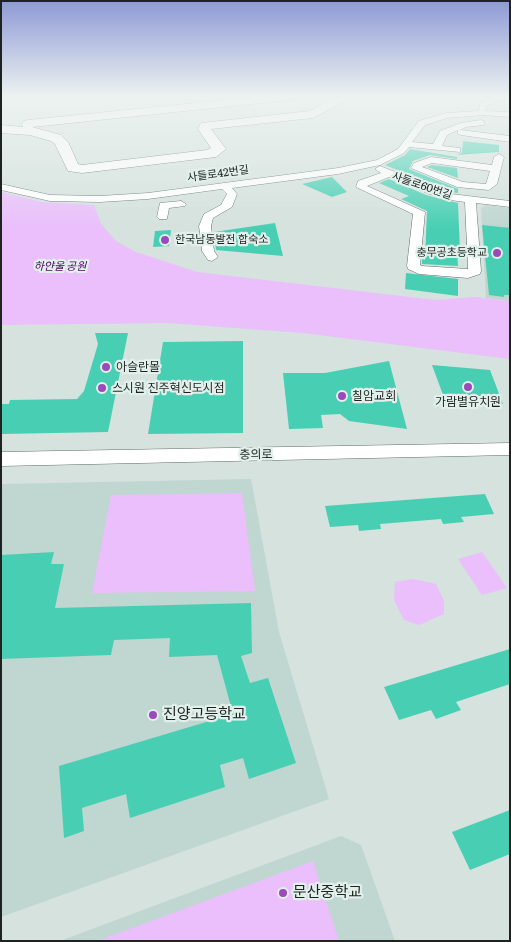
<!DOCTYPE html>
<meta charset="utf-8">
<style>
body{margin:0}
#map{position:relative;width:511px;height:942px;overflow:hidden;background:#d5e2de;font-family:Literata,serif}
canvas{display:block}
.frame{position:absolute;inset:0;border:2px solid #1e2322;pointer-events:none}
</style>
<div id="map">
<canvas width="511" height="942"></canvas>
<div class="frame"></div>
</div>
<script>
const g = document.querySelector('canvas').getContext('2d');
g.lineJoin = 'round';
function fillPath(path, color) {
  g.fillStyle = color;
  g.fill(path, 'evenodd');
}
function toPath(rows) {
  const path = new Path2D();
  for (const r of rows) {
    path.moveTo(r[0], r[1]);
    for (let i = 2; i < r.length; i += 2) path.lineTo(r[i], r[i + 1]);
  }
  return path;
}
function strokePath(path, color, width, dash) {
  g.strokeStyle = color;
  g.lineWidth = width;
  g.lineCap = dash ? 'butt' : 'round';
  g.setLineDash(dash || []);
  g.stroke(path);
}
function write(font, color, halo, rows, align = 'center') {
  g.font = font + ' Literata,"Noto Sans KR",serif';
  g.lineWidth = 4.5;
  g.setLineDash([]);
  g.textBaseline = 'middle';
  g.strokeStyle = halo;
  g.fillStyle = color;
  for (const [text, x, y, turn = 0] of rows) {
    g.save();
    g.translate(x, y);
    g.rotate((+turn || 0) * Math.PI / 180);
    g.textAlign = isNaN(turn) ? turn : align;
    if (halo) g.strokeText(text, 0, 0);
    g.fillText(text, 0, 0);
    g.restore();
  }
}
const built = toPath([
 [487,205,510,208,510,301,486,298,481,208],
 [251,479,279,632,329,799,1,917,1,486,3,484],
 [341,836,361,845,395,941,60,941]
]);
const green = toPath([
 [1,192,42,202,94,205,101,224,116,241,136,252,197,272,435,300,475,297,510,301,510,359,303,333,168,323,1,325],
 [242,493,255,591,92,593,111,495],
 [482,552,507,588,482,595,458,559],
 [413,579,436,584,444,601,444,614,419,625,404,620,394,600,395,582],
 [313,861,339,941,97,941]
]);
const building = toPath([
 [463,141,499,145,499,152,458,155,462,152],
 [410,149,457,157,457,159,430,155,413,161,409,169,458,189,458,193,451,192,385,165,405,155],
 [432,165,457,168,458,178,427,167],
 [332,177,347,192,332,197,302,184],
 [389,179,426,195,458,203,460,252,457,252,458,266,422,264,422,259,425,260,427,211,401,199,409,196,379,183],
 [275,223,283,256,216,250,214,232],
 [482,225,510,228,510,295,504,295,504,297,489,295],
 [171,230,169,246,153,247,155,231],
 [406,273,458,279,458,296,405,289],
 [95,333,128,333,108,432,1,434,1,404,9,404,10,400,77,399,84,391,98,344],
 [243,341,243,433,148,434,163,342],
 [389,361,407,429,349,421,340,414,321,415,323,428,289,429,283,373,325,373],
 [432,365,490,370,503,404,446,403],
 [485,494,494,514,461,517,464,522,443,524,441,519,380,524,381,529,359,531,358,525,330,527,325,506],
 [54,552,51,564,64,564,55,608,251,603,252,653,241,656,250,683,268,678,296,763,249,779,243,758,220,765,225,787,130,818,126,794,82,808,84,831,64,838,59,766,233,714,217,655,169,657,170,638,114,640,111,655,1,659,1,555],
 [510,649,510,684,456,702,461,710,436,719,431,710,399,720,384,687],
 [510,810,510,854,470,870,452,832]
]);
const minor = toPath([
 [498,96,510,96,510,98,497,101,487,106,485,111,510,112,510,117,484,115,447,118,425,125,412,142,433,144,440,131,461,123,481,120,484,121,484,125,466,127,460,130,510,136,510,142,461,135,458,134,458,130,447,135,442,146,460,148,460,152,409,147,404,153,380,165,338,174,232,188,237,194,232,207,213,218,211,226,214,251,218,257,212,261,208,260,202,251,199,226,204,214,221,205,227,194,222,189,148,199,100,202,50,201,1,190,1,184,50,195,100,196,148,193,338,168,377,160,398,149,419,121,446,113,479,111,480,103,498,96],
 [499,154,504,157,497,184,489,190,457,187,411,168,414,163,431,157,492,165,494,157,499,154],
 [432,163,490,171,486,184,463,182,422,167,432,163],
 [380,166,451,194,510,201,510,207,476,203,481,271,480,274,468,278,419,274,408,269,407,266,413,214,356,187,358,181,381,173,375,169,380,166],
 [389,177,427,193,450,200,465,202,468,269,422,266,420,265,425,212,367,186,389,177],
 [181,201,186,204,185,206,169,208,167,219,159,219,157,217,160,203,181,201],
 [510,443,510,455,1,466,1,452,510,443]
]);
const highway = toPath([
 [265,96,305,96,299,99,32,127,61,135,68,142,78,164,82,165,207,150,211,148,198,129,201,123,310,111,332,98,355,96,313,118,211,129,226,149,216,157,82,173,68,171,55,144,51,141,30,135,1,133,1,125,23,127,22,124,24,121,28,120,265,96]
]);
const markers = [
 [165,240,5,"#9b4aba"],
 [497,253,5,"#9b4aba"],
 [106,367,5,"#9b4aba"],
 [468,387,5,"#9b4aba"],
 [102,388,5,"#9b4aba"],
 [342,396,5,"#9b4aba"],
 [153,715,5,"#9b4aba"],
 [283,893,5,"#9b4aba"]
];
const farStreetnames = [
 ["사들로42번길",218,174,-8],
 ["사들로60번길",422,186,19]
];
const farPoinames = [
 ["한국남동발전 합숙소",175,240],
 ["충무공초등학교",487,253,"right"]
];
const farParknames = [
 ["하얀울 공원",60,267]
];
const poiNames = [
 ["아슬란몰",116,367],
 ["스시원 진주혁신도시점",112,388],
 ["칠암교회",352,396],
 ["가람별유치원",468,402,"center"]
];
const streetNames = [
 ["충의로",256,455,-1]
];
const nearPoinames = [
 ["진양고등학교",163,715],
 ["문산중학교",293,893]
];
fillPath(built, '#c0d6d0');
fillPath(green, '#eabffc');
fillPath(building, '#48cfb3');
strokePath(minor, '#606c69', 1);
strokePath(highway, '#606c69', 1);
fillPath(minor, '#fff');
fillPath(highway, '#fff');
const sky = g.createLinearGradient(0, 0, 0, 228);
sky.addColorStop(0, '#8d99d6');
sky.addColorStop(0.42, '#ecf2f0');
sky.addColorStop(1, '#ecf2f000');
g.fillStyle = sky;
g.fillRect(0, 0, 511, 228);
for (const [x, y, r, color] of markers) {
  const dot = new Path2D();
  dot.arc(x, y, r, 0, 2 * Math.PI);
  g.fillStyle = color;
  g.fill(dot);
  strokePath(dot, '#e2f0eb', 2);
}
write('11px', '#1e2322', '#e2f0eb', farStreetnames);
write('11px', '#1e2322', '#e2f0eb', farPoinames, 'left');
write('italic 11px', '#4c0063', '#e2f0eb', farParknames);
write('12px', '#1e2322', '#e2f0eb', poiNames, 'left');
write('12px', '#1e2322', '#e2f0eb', streetNames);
write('15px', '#1e2322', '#e2f0eb', nearPoinames, 'left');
</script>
